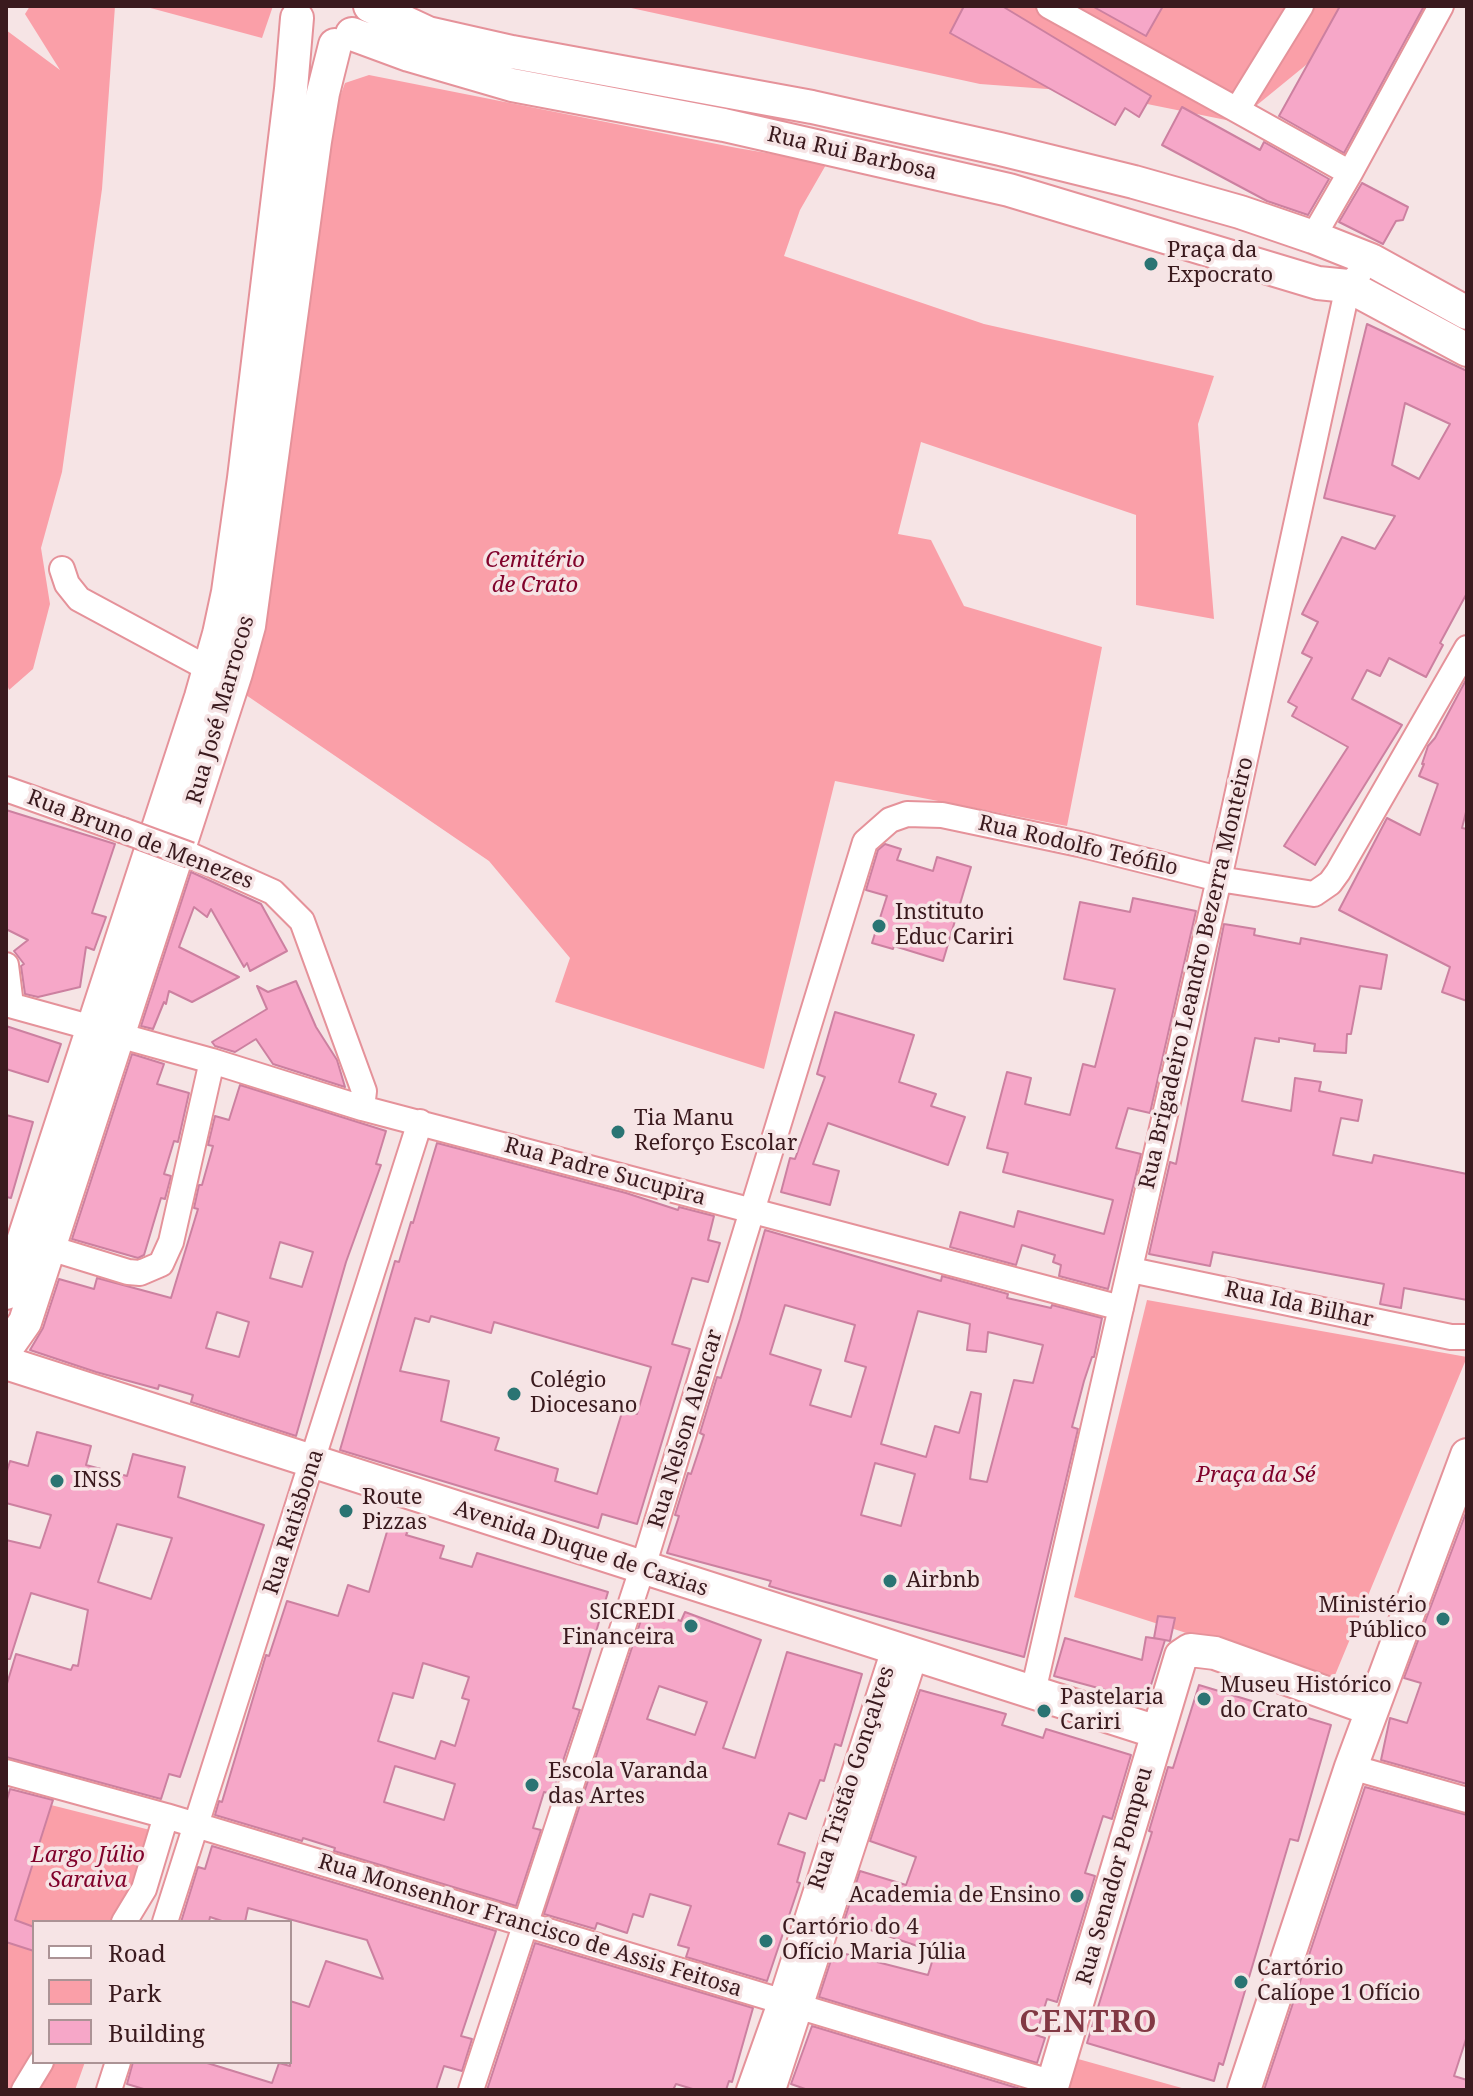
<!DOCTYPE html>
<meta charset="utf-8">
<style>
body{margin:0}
#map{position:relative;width:1473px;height:2096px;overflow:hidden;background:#f6e4e5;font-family:"Noto Serif",serif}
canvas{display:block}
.frame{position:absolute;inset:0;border:8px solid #3a1a1e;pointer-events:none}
.legend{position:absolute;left:32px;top:1920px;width:260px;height:144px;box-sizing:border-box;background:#f6e4e5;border:2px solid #ab9395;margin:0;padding:10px 14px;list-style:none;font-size:24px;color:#3a1a1e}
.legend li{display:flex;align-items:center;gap:16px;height:40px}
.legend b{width:40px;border:2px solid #ab9395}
</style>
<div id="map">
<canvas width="1473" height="2096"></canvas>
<div class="frame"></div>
<ul class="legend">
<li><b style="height:10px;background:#fff"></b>Road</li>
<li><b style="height:22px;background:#fa9fa8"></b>Park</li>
<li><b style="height:22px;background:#f6a7c8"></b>Building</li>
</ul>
</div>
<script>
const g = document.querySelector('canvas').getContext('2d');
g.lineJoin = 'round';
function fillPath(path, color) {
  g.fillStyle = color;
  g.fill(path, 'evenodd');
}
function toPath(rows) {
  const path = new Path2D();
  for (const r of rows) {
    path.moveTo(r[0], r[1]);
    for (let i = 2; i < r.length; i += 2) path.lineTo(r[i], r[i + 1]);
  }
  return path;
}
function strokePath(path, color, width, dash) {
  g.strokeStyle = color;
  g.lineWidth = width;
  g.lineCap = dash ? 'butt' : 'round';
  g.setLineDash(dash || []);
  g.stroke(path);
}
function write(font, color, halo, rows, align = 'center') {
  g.font = font + ' "Noto Serif",serif';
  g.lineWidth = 7;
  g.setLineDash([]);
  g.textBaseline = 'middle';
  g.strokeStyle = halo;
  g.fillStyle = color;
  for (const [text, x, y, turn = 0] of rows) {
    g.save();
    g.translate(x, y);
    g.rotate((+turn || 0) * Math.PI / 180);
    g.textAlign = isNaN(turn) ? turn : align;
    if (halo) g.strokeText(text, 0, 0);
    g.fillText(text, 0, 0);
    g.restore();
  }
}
const green = toPath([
 [30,6,115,6,102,189,62,472,41,548,50,604,33,669,9,690,6,681,6,30,60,70,25,14],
 [143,6,273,6,262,38],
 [622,6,1434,6,1414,36,1366,16,1246,114,1231,121,1088,92,980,84],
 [369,75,737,148,827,163,800,210,784,256,984,324,1214,376,1198,424,1214,619,1136,605,1136,515,921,442,898,534,931,540,964,606,1102,647,1067,826,835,781,764,1069,555,1002,570,958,489,861,246,695,269,576,335,110,345,83],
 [1147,1300,1467,1357,1333,1680,1074,1597],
 [51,1805,154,1831,133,1922,34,1922,34,2062,85,2062,75,2090,6,2090,6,1948],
 [1071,2057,1189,2090,1062,2090]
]);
const building = toPath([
 [964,6,1002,6,1151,96,1139,117,1125,108,1115,125,950,33,964,6],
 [1092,6,1163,6,1146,36,1092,6],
 [1340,6,1424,6,1344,153,1279,116,1340,6],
 [1182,107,1260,150,1264,142,1329,179,1308,215,1267,201,1162,145,1182,107],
 [1362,183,1408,207,1403,220,1396,221,1383,244,1339,222,1362,183],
 [1367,324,1467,371,1467,593,1440,643,1443,645,1426,677,1389,658,1380,676,1367,670,1352,699,1402,725,1315,865,1284,846,1348,747,1292,716,1297,707,1288,702,1312,658,1302,653,1318,622,1302,614,1342,537,1375,549,1395,516,1324,498,1367,324],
 [1405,403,1450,424,1419,479,1392,465,1405,403],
 [1467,678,1467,808,1462,828,1467,829,1467,1001,1442,992,1450,967,1339,910,1387,818,1420,835,1438,784,1419,776,1424,764,1422,764,1428,746,1435,738,1467,678],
 [6,810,115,844,92,913,106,917,94,950,86,947,80,987,38,997,25,994,21,966,24,964,14,951,28,940,6,929,6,810],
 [885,844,901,849,897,860,933,871,937,857,971,867,943,961,894,946,893,949,872,943,887,896,866,890,878,850,885,844],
 [191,872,261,904,287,951,250,971,247,963,244,967,211,909,207,917,194,907,179,947,239,977,192,1002,169,991,166,1004,164,1002,153,1029,141,1026,191,872],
 [1133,898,1196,911,1150,1113,1128,1108,1116,1148,1141,1154,1108,1289,1059,1276,1061,1265,1053,1262,1055,1255,1022,1245,1016,1265,950,1247,960,1212,1014,1227,1018,1211,1104,1234,1113,1200,1003,1172,1008,1153,987,1148,1007,1072,1031,1078,1025,1104,1070,1115,1083,1064,1095,1067,1115,989,1064,979,1080,902,1130,912,1133,898],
 [1224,924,1255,929,1254,935,1300,944,1301,938,1387,955,1381,989,1360,986,1351,1034,1347,1034,1346,1053,1314,1051,1315,1044,1279,1038,1279,1042,1255,1038,1242,1101,1291,1111,1295,1078,1321,1082,1319,1091,1362,1100,1358,1121,1341,1118,1333,1155,1372,1163,1374,1155,1467,1174,1467,1300,1404,1288,1401,1308,1380,1304,1384,1284,1213,1252,1210,1266,1149,1254,1170,1162,1176,1164,1224,924],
 [296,981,316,1027,337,1060,345,1087,273,1064,256,1039,235,1052,215,1046,212,1042,267,1009,257,986,268,992,296,981],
 [835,1012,914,1035,899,1082,936,1094,931,1106,965,1117,948,1165,828,1123,813,1164,839,1171,830,1205,781,1192,790,1158,795,1159,825,1077,817,1074,835,1012],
 [6,1026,61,1044,48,1082,6,1069,6,1026],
 [132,1054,164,1064,157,1084,189,1093,178,1142,174,1141,164,1174,171,1176,165,1199,161,1198,144,1255,138,1258,72,1239,132,1054],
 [240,1085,386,1131,376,1164,381,1165,346,1262,296,1436,191,1402,193,1395,159,1385,158,1389,96,1372,30,1350,43,1328,59,1279,94,1289,97,1278,171,1298,198,1209,194,1208,199,1185,202,1185,213,1146,208,1145,215,1116,229,1120,240,1085],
 [280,1242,313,1252,302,1287,270,1278,280,1242],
 [217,1312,249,1322,239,1357,206,1348,217,1312],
 [6,1115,33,1122,11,1198,6,1197,6,1115],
 [437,1143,626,1193,678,1210,679,1207,714,1216,708,1240,720,1243,708,1282,692,1278,672,1344,690,1349,637,1524,602,1514,598,1528,340,1450,395,1261,399,1262,411,1222,413,1223,437,1143],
 [431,1316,491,1333,494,1322,651,1367,637,1414,623,1409,597,1494,555,1481,558,1469,495,1450,499,1438,441,1421,449,1381,400,1371,415,1318,429,1322,431,1316],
 [765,1230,941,1281,942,1276,1008,1294,1007,1298,1051,1308,1052,1305,1102,1318,1094,1357,1092,1357,1084,1381,1072,1427,1078,1429,1024,1657,786,1591,769,1586,771,1581,667,1553,679,1516,675,1515,688,1473,691,1474,704,1435,700,1433,717,1377,721,1378,740,1319,765,1230],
 [785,1305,855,1325,845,1361,866,1367,851,1417,810,1405,821,1370,770,1354,785,1305],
 [918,1311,970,1324,967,1350,986,1352,988,1332,1043,1345,1033,1383,1014,1380,987,1482,970,1479,981,1394,971,1392,959,1433,935,1426,926,1457,881,1444,918,1311],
 [875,1463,915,1474,901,1526,861,1515,875,1463],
 [37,1432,91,1446,86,1465,127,1476,133,1454,185,1467,178,1497,264,1525,180,1777,169,1774,161,1799,6,1757,6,1687,16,1654,71,1670,73,1665,78,1666,88,1610,31,1593,10,1659,6,1659,6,1540,40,1548,51,1515,6,1503,6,1474,10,1461,28,1466,37,1432],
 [117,1524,172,1538,151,1599,98,1582,117,1524],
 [1467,1510,1467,1784,1381,1760,1390,1718,1407,1723,1421,1683,1404,1678,1467,1510],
 [389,1525,408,1531,406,1535,444,1546,440,1558,472,1567,477,1553,608,1592,573,1708,580,1710,552,1794,544,1792,533,1828,541,1830,516,1906,334,1851,335,1848,303,1838,302,1841,215,1815,219,1801,222,1802,266,1655,269,1656,287,1601,338,1616,348,1585,369,1592,389,1525],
 [423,1663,469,1677,462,1698,469,1700,455,1746,441,1741,435,1759,378,1741,393,1693,413,1698,423,1663],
 [395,1766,455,1784,444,1820,384,1802,395,1766],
 [645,1608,681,1621,685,1612,761,1640,723,1748,755,1758,787,1652,862,1674,841,1746,835,1744,824,1781,820,1780,806,1819,789,1813,778,1844,805,1853,797,1882,800,1883,767,1981,686,1957,689,1948,678,1945,691,1906,650,1894,643,1917,633,1914,627,1933,597,1923,595,1929,544,1914,645,1608],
 [659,1686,707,1702,695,1735,647,1719,659,1686],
 [1158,1616,1175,1618,1170,1641,1154,1638,1158,1616],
 [1146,1637,1165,1640,1146,1701,1054,1676,1065,1638,1142,1660,1146,1637],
 [1199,1685,1331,1725,1298,1841,1290,1839,1223,2065,1219,2063,1214,2081,1087,2043,1152,1832,1149,1831,1168,1767,1173,1768,1199,1685],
 [920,1690,1006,1714,1002,1725,1043,1738,1046,1729,1131,1755,1112,1819,1103,1816,1085,1873,1095,1876,1057,2002,1047,1999,1036,2035,1045,2038,1037,2063,819,1997,834,1951,928,1975,935,1952,844,1921,860,1871,906,1885,916,1857,870,1841,920,1690],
 [1365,1787,1467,1815,1467,2036,1454,2076,1467,2080,1467,2090,1264,2090,1365,1787],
 [10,1789,53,1800,15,1920,34,1927,34,1951,6,1942,6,1803,10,1789],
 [212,1846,496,1931,461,2036,472,2039,462,2071,444,2066,436,2090,147,2090,127,2084,133,2062,204,2062,272,2083,279,2063,290,2066,290,2001,309,2007,326,1961,383,1979,367,1940,248,1908,245,1922,225,1922,210,1917,209,1922,181,1922,198,1867,205,1869,212,1846],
 [535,1943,753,2008,732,2082,729,2081,726,2090,696,2090,676,2084,673,2090,487,2090,535,1943],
 [812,2026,1024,2090,808,2090,791,2084,812,2026]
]);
const minor = toPath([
 [1049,6,1237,110],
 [1301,6,1237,110,1350,173,1313,237],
 [1350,173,1441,6],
 [62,569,67,584,79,599,209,669],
 [6,789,122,830],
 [190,855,273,892,302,921,364,1091,362,1108],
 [6,965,11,1005],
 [6,1004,212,1061,362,1108,1121,1308],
 [50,1248,128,1272,140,1273,161,1264,171,1242,212,1061],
 [1131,1270,1451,1337,1467,1337],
 [1033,1692,1219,879,1348,286,1359,274],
 [1351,1767,1467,1800],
 [6,1772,166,1816,1053,2083],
 [124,1922,144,1889,166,1816],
 [165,1922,420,1122],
 [24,2090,41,2062],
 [109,2090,118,2062],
 [471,2090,646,1557,865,842,890,820,907,814,942,815,1079,844,1219,879,1314,894,1330,883,1338,872,1467,648],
 [749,2090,781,2000,894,1649],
 [773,2090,915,1656]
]);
const major = toPath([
 [370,6,428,33,512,52,812,107,1000,149,1134,182,1240,212,1313,237,1371,260,1467,313],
 [352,34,409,55,512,85,724,125,1009,190,1318,283,1348,286,1467,350],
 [6,1293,201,697,219,634,228,592,244,478,291,89,297,18],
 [6,1349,25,1322,236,673,249,626,315,141,323,93,335,45],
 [6,1363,1157,1732],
 [1051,2090,1181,1656,1190,1650,1215,1653,1371,1709],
 [1244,2090,1351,1767,1467,1455]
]);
const minorBridge = toPath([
 [122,830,190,855]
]);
const markers = [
 [1151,264,8,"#2a7473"],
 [879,926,8,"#2a7473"],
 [618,1132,8,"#2a7473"],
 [514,1394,8,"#2a7473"],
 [57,1481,8,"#2a7473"],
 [346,1511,8,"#2a7473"],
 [890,1581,8,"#2a7473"],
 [1443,1619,8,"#2a7473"],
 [691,1626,8,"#2a7473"],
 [1204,1699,8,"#2a7473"],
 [1044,1711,8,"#2a7473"],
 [532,1785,8,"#2a7473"],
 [1077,1896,8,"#2a7473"],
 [766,1941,8,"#2a7473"],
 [1241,1982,8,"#2a7473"]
];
const streetNames = [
 ["Rua Rui Barbosa",852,154,13],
 ["Rua José Marrocos",221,710,-74],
 ["Rua Bruno de Menezes",140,840,21],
 ["Rua Rodolfo Teófilo",1078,846,13],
 ["Rua Brigadeiro Leandro Bezerra Monteiro",1197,973,-77],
 ["Rua Padre Sucupira",605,1172,15],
 ["Rua Ida Bilhar",1299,1305,12],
 ["Rua Nelson Alencar",686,1429,-73],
 ["Rua Ratisbona",294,1522,-72],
 ["Avenida Duque de Caxias",581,1549,18],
 ["Rua Tristão Gonçalves",852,1778,-72],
 ["Rua Senador Pompeu",1115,1876,-74],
 ["Rua Monsenhor Francisco de Assis Feitosa",530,1926,17]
];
const poiNames = [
 ["Praça da",1167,251],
 ["Expocrato",1167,276],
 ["Instituto",895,913],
 ["Educ Cariri",895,938],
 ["Tia Manu",634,1119],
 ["Reforço Escolar",634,1144],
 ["Colégio",530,1381],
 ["Diocesano",530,1406],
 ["INSS",73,1481],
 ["Route",362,1498],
 ["Pizzas",362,1523],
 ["Airbnb",906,1581],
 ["Ministério",1427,1606,"right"],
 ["Público",1427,1631,"right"],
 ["SICREDI",675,1613,"right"],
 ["Financeira",675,1638,"right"],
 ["Museu Histórico",1220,1686],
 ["do Crato",1220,1711],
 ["Pastelaria",1060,1698],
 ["Cariri",1060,1723],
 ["Escola Varanda",548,1772],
 ["das Artes",548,1797],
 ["Academia de Ensino",1061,1896,"right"],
 ["Cartório do 4",782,1928],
 ["Ofício Maria Júlia",782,1953],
 ["Cartório",1257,1969],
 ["Calíope 1 Ofício",1257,1994]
];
const parkNames = [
 ["Cemitério",535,561],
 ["de Crato",535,586],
 ["Praça da Sé",1256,1476],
 ["Largo Júlio",88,1856],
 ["Saraiva",88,1881]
];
const districtNames = [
 ["CENTRO",1089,2023]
];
fillPath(green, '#fa9fa8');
fillPath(building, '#f6a7c8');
strokePath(building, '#cc80a0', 2);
strokePath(minor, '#e5929a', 28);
strokePath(major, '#e5929a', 36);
strokePath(minor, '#fff', 24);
strokePath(major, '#fff', 32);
strokePath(minorBridge, '#e5929a', 28, []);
strokePath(minorBridge, '#fff', 24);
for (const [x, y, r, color] of markers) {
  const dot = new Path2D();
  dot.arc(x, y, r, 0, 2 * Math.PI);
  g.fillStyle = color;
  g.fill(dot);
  strokePath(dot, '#f6e4e5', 3);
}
write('22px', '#3a1a1e', '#f6e4e5', streetNames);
write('22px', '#3a1a1e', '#f6e4e5', poiNames, 'left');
write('italic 22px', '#81022b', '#f6e4e5', parkNames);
g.letterSpacing = '2px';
write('bold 30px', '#823944', '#f6e4e5', districtNames);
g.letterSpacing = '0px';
</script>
